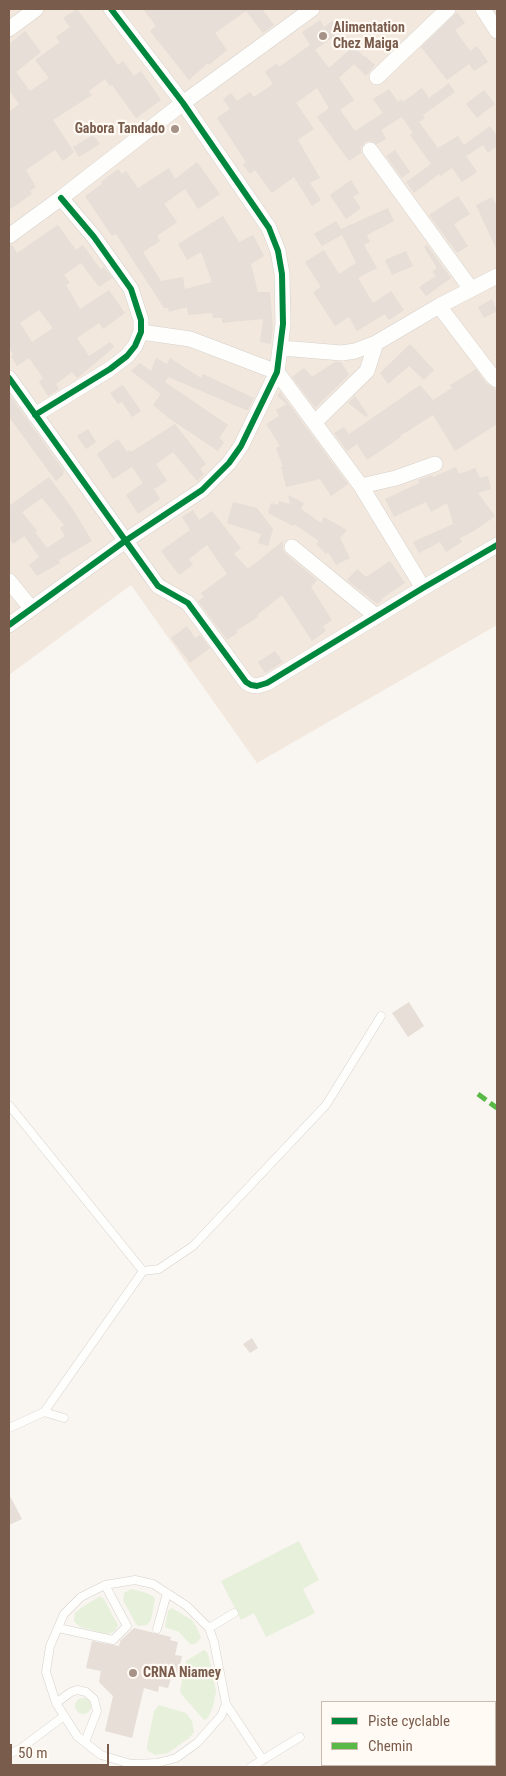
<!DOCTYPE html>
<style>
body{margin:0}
#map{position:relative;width:506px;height:1776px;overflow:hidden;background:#f9f5f0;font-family:"Roboto Condensed",sans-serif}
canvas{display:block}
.frame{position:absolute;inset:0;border:10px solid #7a5c4d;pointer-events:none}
.legend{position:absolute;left:321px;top:1701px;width:175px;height:65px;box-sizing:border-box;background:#fffaf3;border:1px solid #cabbb1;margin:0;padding:6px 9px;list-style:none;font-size:15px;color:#7a5c4d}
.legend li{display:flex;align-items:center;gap:10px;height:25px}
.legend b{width:25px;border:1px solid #cabbb1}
.scale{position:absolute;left:10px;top:1744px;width:99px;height:22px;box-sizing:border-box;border:2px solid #7a5c4d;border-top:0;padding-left:6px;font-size:15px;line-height:18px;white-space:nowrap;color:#7a5c4d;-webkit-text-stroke:4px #fffaf3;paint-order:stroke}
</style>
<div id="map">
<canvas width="506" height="1776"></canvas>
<div class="frame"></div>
<ul class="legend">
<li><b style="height:6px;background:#00873e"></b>Piste cyclable</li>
<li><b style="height:6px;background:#58b947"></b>Chemin</li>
</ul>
<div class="scale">50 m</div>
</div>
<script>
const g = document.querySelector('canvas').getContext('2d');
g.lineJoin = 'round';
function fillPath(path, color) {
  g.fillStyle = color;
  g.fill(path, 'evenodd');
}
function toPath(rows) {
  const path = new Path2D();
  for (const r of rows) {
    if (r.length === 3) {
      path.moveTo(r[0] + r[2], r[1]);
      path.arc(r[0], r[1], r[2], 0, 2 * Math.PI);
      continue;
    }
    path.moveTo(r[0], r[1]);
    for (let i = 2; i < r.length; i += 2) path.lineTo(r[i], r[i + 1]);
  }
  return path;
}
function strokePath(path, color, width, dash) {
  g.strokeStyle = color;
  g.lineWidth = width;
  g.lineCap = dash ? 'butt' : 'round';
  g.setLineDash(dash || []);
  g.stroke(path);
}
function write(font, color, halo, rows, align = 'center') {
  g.font = font + ' "Roboto Condensed",sans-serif';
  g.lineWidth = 4.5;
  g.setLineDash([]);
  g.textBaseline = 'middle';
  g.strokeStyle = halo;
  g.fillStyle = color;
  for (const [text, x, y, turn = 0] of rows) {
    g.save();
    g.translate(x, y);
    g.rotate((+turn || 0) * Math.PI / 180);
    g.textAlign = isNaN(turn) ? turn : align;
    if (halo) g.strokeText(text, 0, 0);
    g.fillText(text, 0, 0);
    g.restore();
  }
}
const residential = toPath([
 [9,9,497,9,497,625,257,763,131,585,9,675]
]);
const green = toPath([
 [299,1541,319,1580,303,1589,315,1613,266,1637,254,1613,241,1620,221,1581],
 [131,1589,147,1593,154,1597,155,1599,151,1620,147,1625,138,1626,136,1624,123,1600,124,1593],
 [100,1596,104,1599,118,1625,115,1631,111,1633,106,1634,80,1627,74,1621,75,1613,81,1608],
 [172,1608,192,1620,196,1626,201,1638,195,1644,190,1644,179,1632,165,1627,168,1611],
 [204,1650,207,1652,209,1658,216,1691,213,1707,208,1718,204,1720,182,1695,180,1691,186,1661],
 [83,1706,8],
 [159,1705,186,1713,192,1721,194,1732,189,1738,168,1753,155,1755,148,1751,147,1746,154,1711]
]);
const building = toPath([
 [77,9,118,65,123,61,134,76,141,71,161,100,136,118,112,85,110,86,105,79,89,91,92,95,53,120,74,152,63,161,55,150,26,170,36,187,30,191,32,194,9,210,9,112,19,104,9,90,9,44,25,31,41,52,16,72,30,91,49,78,35,60,60,42,56,37,70,27,63,18],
 [143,9,262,9,274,25,263,33,246,11,215,33,227,50,209,65,208,63,189,80,150,31,156,26],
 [457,12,465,23,455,30,470,51,477,46,488,62,474,71,469,64,447,80,421,47],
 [320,20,324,27,332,21,340,32,315,50,329,68,354,46,364,57,365,56,375,65,366,76,354,64,339,78,354,100,340,110,355,131,383,113,373,99,389,89,398,102,402,99,403,102,422,88,429,98,449,83,455,92,423,115,425,118,419,122,438,148,458,136,464,145,490,126,497,136,497,146,488,153,483,145,466,156,477,172,462,182,452,168,440,176,439,174,414,193,406,182,431,164,410,135,413,133,402,117,381,130,386,139,377,144,370,141,365,142,361,147,361,153,349,161,317,117,329,108,317,88,296,103,314,129,298,140,320,178,310,183,321,200,312,206,294,177,272,193,255,170,250,174,243,165,246,162,217,118,230,109,223,99,231,93,237,101,250,92,254,97,273,84,265,72,277,63,279,67,310,45,302,32],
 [484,90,495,104,477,118,466,104],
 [93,135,100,144,79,157,73,147],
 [395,150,410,172,402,178,386,156],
 [197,162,220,194,198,209,185,189,164,204,177,222,157,236,160,241,143,252,161,281,183,277,185,289,212,282,201,252,187,260,178,244,223,216,239,242,253,235,264,256,251,264,258,292,270,292,273,328,271,344,260,342,263,319,222,323,222,318,213,318,212,313,188,315,187,307,169,312,168,308,164,308,116,234,112,236,85,196,102,184,101,182,118,169,122,174,126,171,138,188,169,168,175,179],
 [351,180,359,193,353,197,361,208,346,219,330,195],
 [458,196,470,214,454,224,468,246,457,253,429,215],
 [492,197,497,207,497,251,476,205],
 [388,208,394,221,367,235,370,242,364,245,377,268,358,278,373,303,391,291,404,310,389,320,385,314,357,331,349,317,335,326,313,292,321,287,305,262,324,250,339,274,356,263,342,235,322,246,314,234,336,221,341,229],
 [58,225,76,250,83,245,101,270,104,267,112,278,99,287,81,263,64,275,70,283,66,285,80,309,109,290,125,313,103,329,99,323,77,338,89,356,110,342,114,347,80,376,77,378,72,372,56,384,59,389,48,396,39,382,43,378,29,358,17,366,11,356,13,355,9,347,9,245,12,245,17,253],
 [39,310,53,328,32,342,20,323],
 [427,245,451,278,426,296,419,287,436,276,432,272,437,268,424,247],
 [406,251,413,266,392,275,385,260],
 [492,299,497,311,484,318,478,307],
 [410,344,434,370,424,380,409,366,388,384,380,373],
 [156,358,167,364,170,358,201,378,203,374,254,398,248,410,246,410,168,377,165,382,228,425,219,438,224,442,218,451,170,419,153,405,161,394,131,371,140,363,151,371],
 [335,362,341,362,349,375,315,408,292,377,304,368,312,377],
 [476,369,486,383,497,391,497,424,455,451,433,415,400,436,401,437,367,460,357,444,347,451,334,433,344,427,349,434,420,385,433,400,452,388,450,385],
 [123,385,141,411,132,417,122,402,118,404,110,393],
 [280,392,348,484,331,496,320,479,286,487,281,467,283,467,276,448,280,446,266,424,279,416,276,410,287,404,277,396],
 [9,394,64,471,63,475,56,481,9,417],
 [355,396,368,415,366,417,348,403],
 [175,424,206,464,200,469,204,474,197,481,173,452,156,464,167,481,154,489,160,499,138,514,126,495,143,483,132,467,113,479,97,454,118,439,127,452,130,450,131,452],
 [88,429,96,442,86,449,77,436],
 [456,467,459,474,475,468,480,478,488,476,491,489,478,493,495,516,474,531,460,538,462,542,446,552,440,542,419,553,413,542,453,524,447,503,431,512,426,502,394,517,385,499,419,483,418,480,432,475,433,477],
 [49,477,72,508,92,541,59,560,60,563,37,576,29,565,39,557,26,538,24,536,13,544,9,538,9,506],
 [42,498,64,525,60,528,65,536,47,548,35,532,37,531,22,512],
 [288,495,304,503,301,509,321,523,324,517,347,530,340,538,350,558,336,565,328,552,326,554,316,544,319,541,294,524,293,526,268,513,271,503,278,505,279,501,290,504],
 [233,502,257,508,273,529,268,546,258,543,261,534,227,523],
 [193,510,199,520,212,511,241,548,234,554,248,569,283,541,283,550,286,554,317,580,311,587,332,620,323,626,326,631,312,641,282,595,257,615,258,617,236,631,237,633,227,640,198,601,204,597,201,593,227,574,207,545,189,559,193,565,179,575,161,551,190,530,182,517],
 [390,561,405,583,381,599,382,600,377,604,347,580,357,569,366,577],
 [187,626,195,638,200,635,210,648,190,663,171,638],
 [275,651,283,662,265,673,258,662],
 [409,1002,424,1026,408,1037,392,1013],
 [252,1338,258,1348,250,1353,243,1344],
 [9,1494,22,1519,9,1525],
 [134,1628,171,1637,170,1640,178,1642,175,1655,182,1656,177,1679,171,1678,168,1688,159,1686,158,1692,144,1688,132,1738,105,1731,113,1696,99,1682,101,1671,86,1668,92,1641,119,1646,120,1641]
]);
const service = toPath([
 [9,1105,143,1271,159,1269,193,1246,326,1105,381,1016],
 [44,1412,143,1271],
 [9,1428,44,1412,64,1418],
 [135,1580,153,1584,187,1606,209,1628,214,1642,226,1704,221,1716,197,1743,176,1758,157,1763,131,1764,101,1755,77,1736,56,1703,46,1672,50,1646,64,1614,81,1597,105,1585,135,1580],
 [58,1628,113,1640,127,1626,105,1585],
 [209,1628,234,1613],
 [157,1629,167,1593],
 [56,1703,71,1692,77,1690,86,1692,94,1699,97,1711,85,1742],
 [226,1704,263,1760],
 [9,1754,20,1749,64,1716],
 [251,1767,300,1737]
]);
const minor = toPath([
 [483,9,497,31],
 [9,29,36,9],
 [377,77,448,9],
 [370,150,471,289],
 [9,236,61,198,183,103,312,9],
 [439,306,493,377,497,380],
 [141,332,190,339,277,372,361,486,423,588],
 [281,348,342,353,355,351,376,343,439,306,497,276],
 [9,378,158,586,188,603,246,682,251,685,257,686,267,683,423,588,497,545],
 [35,415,110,369,127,356,135,346,141,332,141,320,131,289,94,237,61,198],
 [315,422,367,371,376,343],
 [361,486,396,478,435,464],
 [292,547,376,616],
 [9,581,31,608],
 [9,625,125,541,202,490,229,463,241,446,277,372,283,324,282,274,278,251,269,228,183,103,111,9],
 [495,1751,497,1749],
 [473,1767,476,1765]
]);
const quiet = toPath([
 [478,1094,497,1108]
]);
const cycleway = toPath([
 [9,378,158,586,188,603,246,682,251,685,257,686,267,683,423,588,497,545],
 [35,415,110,369,127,356,135,346,141,332,141,320,131,289,94,237,61,198],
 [9,625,125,541,202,490,229,463,241,446,277,372,283,324,282,274,278,251,269,228,183,103,111,9]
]);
const markers = [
 [323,36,5,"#a69286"],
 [175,129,5,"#a69286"],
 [133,1673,5,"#a69286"]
];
const poiNames = [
 ["Alimentation",333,28],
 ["Chez Maiga",333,44],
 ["Gabora Tandado",165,129,"right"],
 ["CRNA Niamey",143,1673]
];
fillPath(residential, '#f2e8de');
fillPath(green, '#e7f0db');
fillPath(building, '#e6ded7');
strokePath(service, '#d7d1cb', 9);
strokePath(minor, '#d7d1cb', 16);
strokePath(service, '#fefefd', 8);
strokePath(minor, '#fefefd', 15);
strokePath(quiet, '#58b947', 5, [10, 5]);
strokePath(cycleway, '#00873e', 6);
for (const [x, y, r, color] of markers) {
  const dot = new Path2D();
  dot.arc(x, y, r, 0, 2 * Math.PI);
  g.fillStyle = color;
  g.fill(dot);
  strokePath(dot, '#fffaf3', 2);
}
write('bold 14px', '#7a5c4d', '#fffaf3', poiNames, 'left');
</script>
